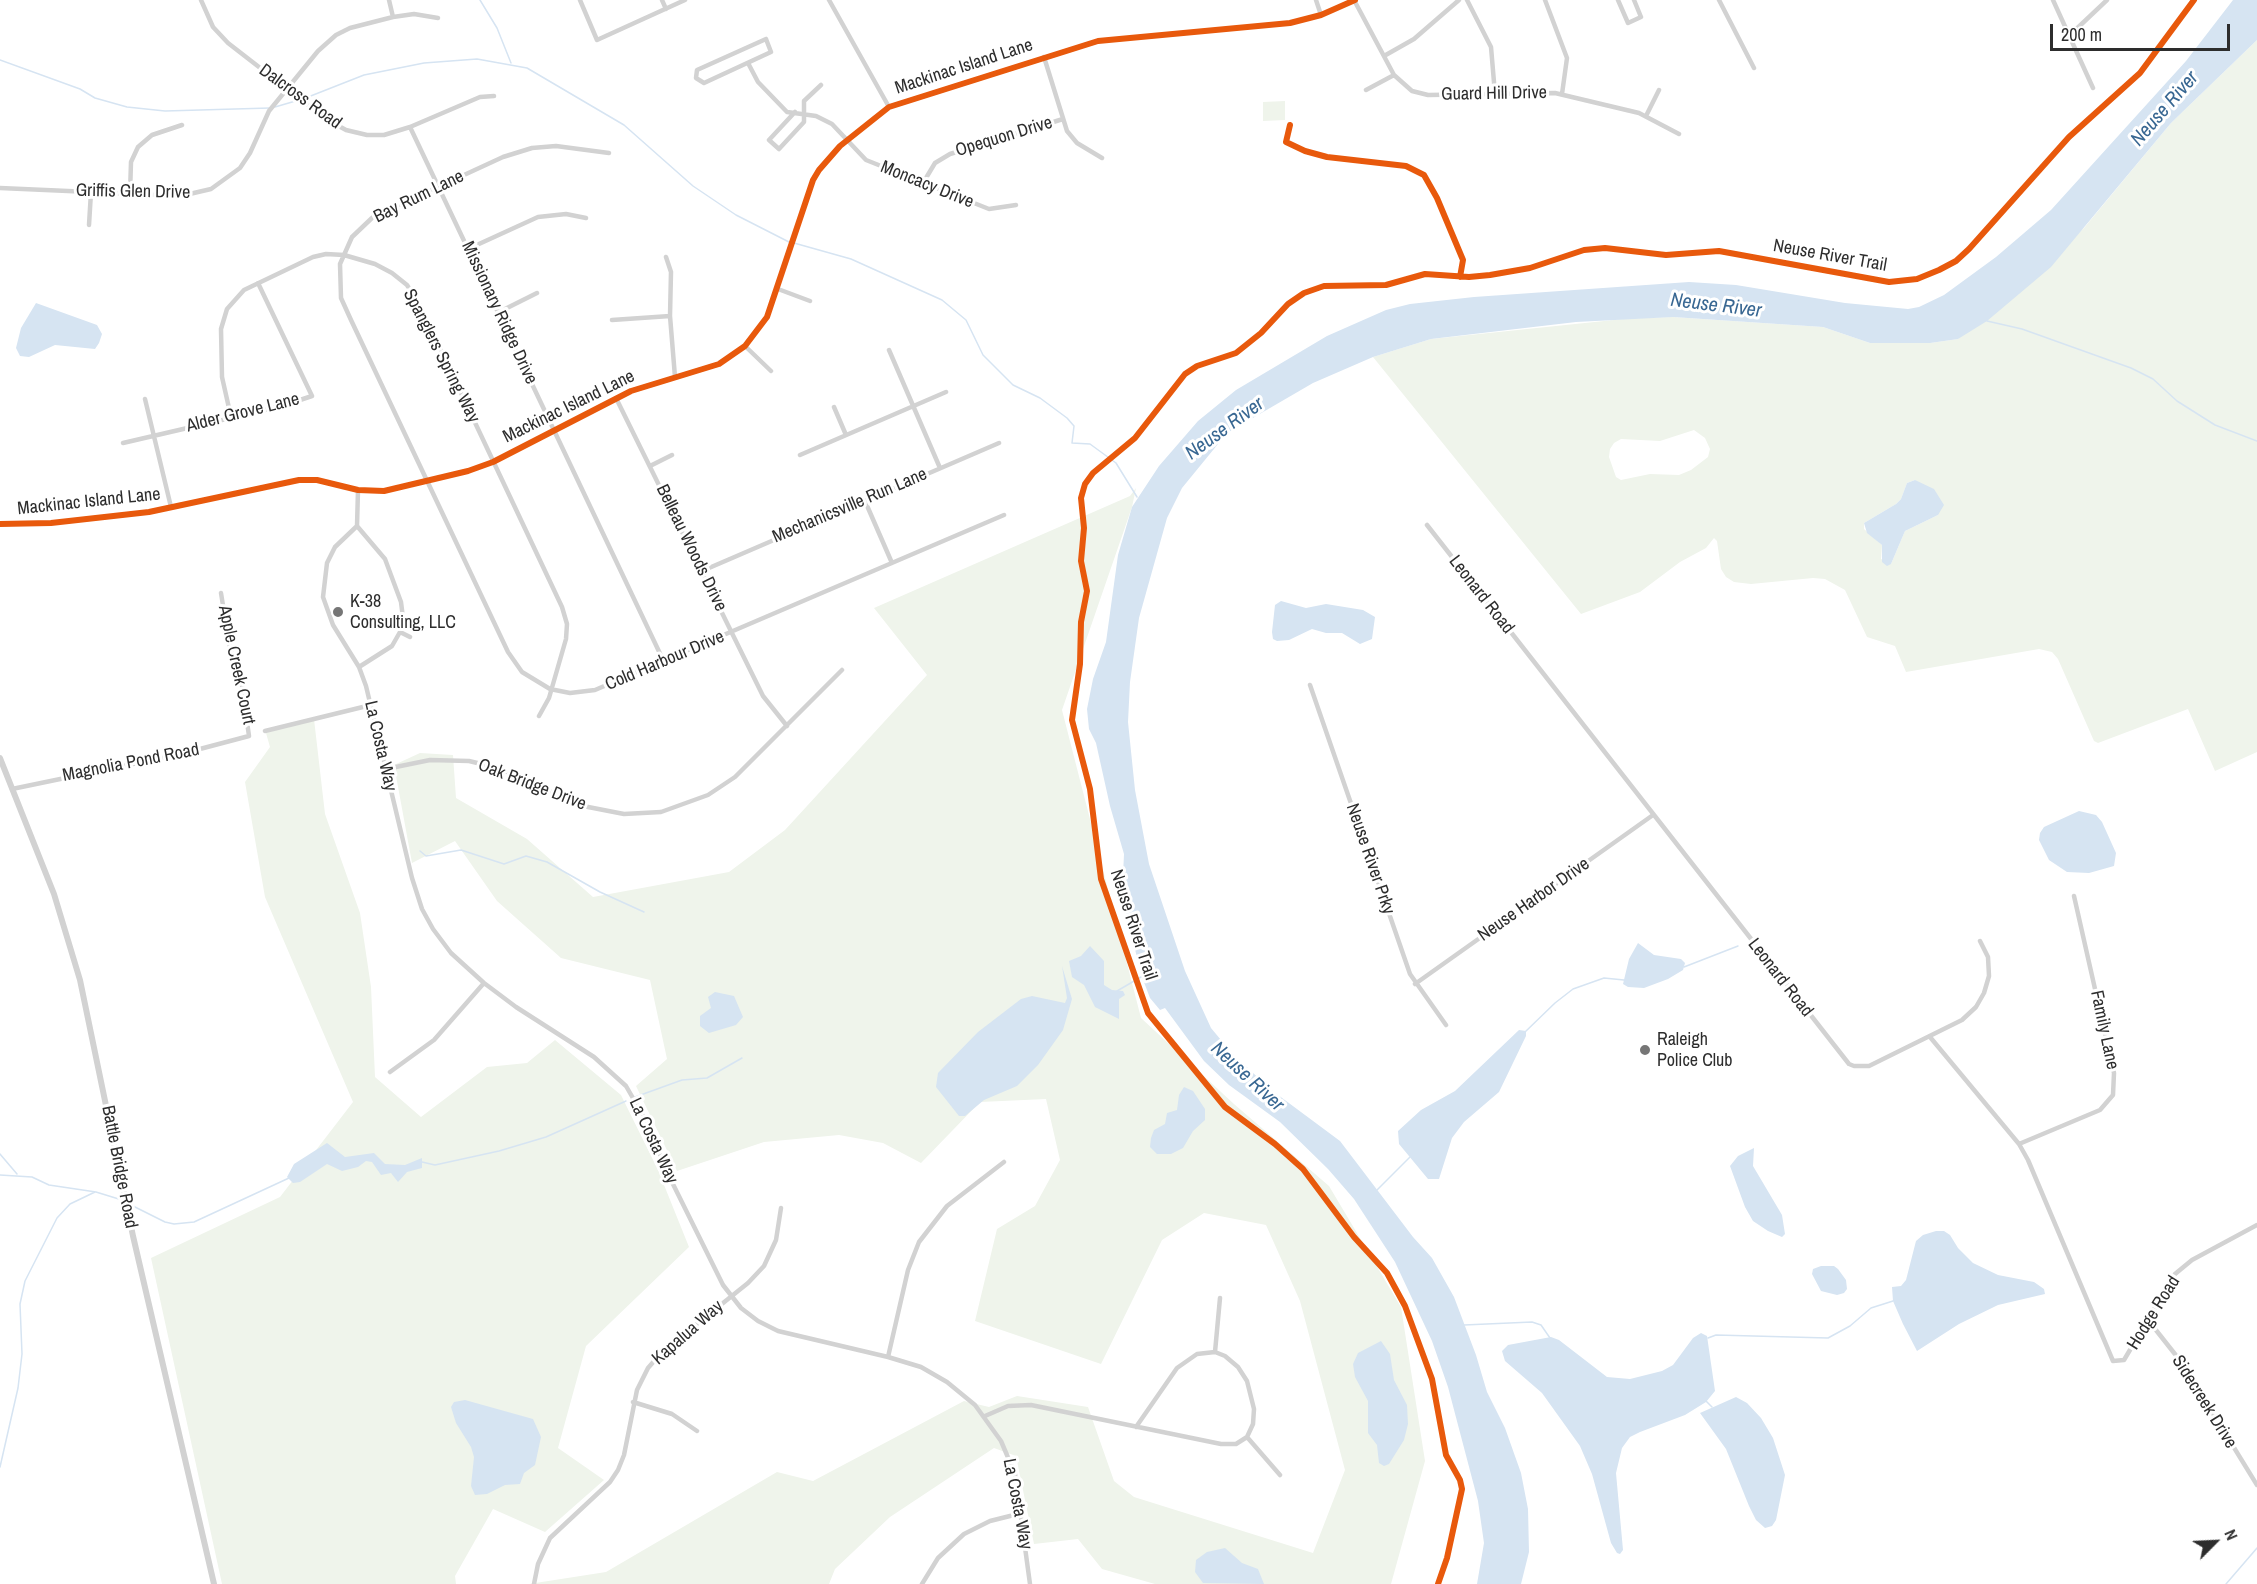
<!DOCTYPE html>
<style>
body{margin:0}
#map{position:relative;width:2257px;height:1584px;overflow:hidden;background:#fff;font-family:"Archivo Narrow",sans-serif}
canvas{display:block}
.north{position:absolute;left:2185px;top:1512px;width:60px;height:60px;-webkit-text-stroke:4px #fff;paint-order:stroke;rotate:66deg;font-size:16px;font-weight:700;line-height:24px;text-align:center;color:#2d2d2d}
.north::after{content:'';display:block;margin:auto;width:21px;height:27px;background:#2d2d2d;clip-path:polygon(50% 0,100% 100%,50% 72%,0 100%)}
.scale{position:absolute;left:2050px;top:24px;width:180px;height:27px;box-sizing:border-box;border:3px solid #2d2d2d;border-top:0;padding-left:8px;font-size:18px;line-height:21px;white-space:nowrap;color:#2d2d2d;-webkit-text-stroke:4px #fff;paint-order:stroke}
</style>
<div id="map">
<canvas width="2257" height="1584"></canvas>
<div class="north">N</div>
<div class="scale">200 m</div>
</div>
<script>
const g = document.querySelector('canvas').getContext('2d');
g.lineJoin = 'round';
function fillPath(path, color) {
  g.fillStyle = color;
  g.fill(path, 'evenodd');
}
function toPath(rows) {
  const path = new Path2D();
  for (const r of rows) {
    path.moveTo(r[0], r[1]);
    for (let i = 2; i < r.length; i += 2) path.lineTo(r[i], r[i + 1]);
  }
  return path;
}
function strokePath(path, color, width, dash) {
  g.strokeStyle = color;
  g.lineWidth = width;
  g.lineCap = dash ? 'butt' : 'round';
  g.setLineDash(dash || []);
  g.stroke(path);
}
function write(font, color, halo, rows, align = 'center') {
  g.font = font + ' "Archivo Narrow",sans-serif';
  g.lineWidth = 6;
  g.setLineDash([]);
  g.textBaseline = 'middle';
  g.strokeStyle = halo;
  g.fillStyle = color;
  for (const [text, x, y, turn = 0] of rows) {
    g.save();
    g.translate(x, y);
    g.rotate((+turn || 0) * Math.PI / 180);
    g.textAlign = isNaN(turn) ? turn : align;
    if (halo) g.strokeText(text, 0, 0);
    g.fillText(text, 0, 0);
    g.restore();
  }
}
const green = toPath([
 [2257,40,2257,752,2215,771,2188,709,2098,743,2094,741,2058,659,2052,652,2039,649,1906,672,1895,646,1867,637,1845,590,1825,579,1813,578,1751,584,1734,582,1726,577,1721,569,1717,541,1714,538,1706,548,1680,562,1640,592,1581,614,1373,357,1431,339,1633,318,1673,317,1823,327,1870,343,1930,343,1958,339,2084,228,2171,123],
 [1694,430,1705,438,1710,449,1708,457,1691,470,1679,475,1650,474,1621,480,1616,477,1609,457,1610,449,1614,443,1621,439,1660,441],
 [1915,480,1938,515,1905,531,1891,564,1881,559,1882,545,1864,529,1864,523,1896,504,1901,499,1907,483],
 [1285,101,1285,120,1263,121,1263,102],
 [1136,488,1132,507,1062,710,1141,1018,1234,1104,1329,1186,1401,1307,1425,1461,1391,1584,1155,1584,1102,1569,1078,1539,1034,1544,1016,1456,994,1448,890,1517,835,1569,829,1584,529,1584,606,1572,777,1472,813,1481,964,1401,989,1407,1017,1396,1088,1407,1114,1481,1134,1497,1313,1553,1345,1470,1300,1301,1266,1225,1204,1213,1162,1240,1101,1364,975,1321,997,1229,1035,1206,1060,1160,1046,1099,980,1102,921,1163,883,1143,839,1135,764,1142,677,1171,636,1086,667,1059,650,980,561,958,497,901,455,841,412,863,394,765,420,753,453,755,456,798,527,839,593,897,729,872,785,830,927,675,874,608,1130,496],
 [314,719,325,814,360,913,371,987,375,1077,421,1117,487,1067,527,1063,555,1040,621,1095,658,1170,689,1247,586,1346,558,1448,604,1480,545,1532,493,1509,455,1576,456,1584,222,1584,151,1258,280,1197,353,1102,265,897,245,782,270,747,266,733]
]);
const water = toPath([
 [2233,0,2257,0,2257,40,2171,123,2051,267,1987,321,1958,339,1930,343,1870,343,1823,327,1673,317,1576,322,1431,339,1373,357,1313,383,1227,433,1182,488,1167,518,1139,618,1130,682,1128,722,1135,790,1149,864,1185,971,1211,1028,1231,1052,1270,1089,1340,1141,1413,1237,1432,1258,1454,1297,1476,1355,1487,1392,1505,1428,1521,1473,1528,1509,1529,1552,1521,1584,1477,1584,1484,1543,1478,1501,1448,1387,1432,1341,1395,1262,1354,1199,1328,1169,1280,1122,1229,1085,1204,1061,1165,1008,1160,1010,1150,998,1142,977,1122,898,1124,854,1110,806,1096,743,1089,729,1087,709,1093,679,1106,642,1118,555,1132,507,1159,466,1198,421,1236,390,1327,336,1386,310,1410,304,1474,297,1689,282,1736,285,1845,303,1908,309,1919,307,1944,295,1996,257,2051,210,2186,61],
 [36,303,97,325,102,334,99,343,95,349,55,345,29,357,20,356,16,348,21,328],
 [1915,480,1934,489,1944,505,1938,515,1905,531,1891,564,1887,566,1882,562,1882,545,1867,533,1864,523,1896,504,1901,499,1907,483],
 [1281,601,1306,608,1326,604,1363,610,1375,617,1372,639,1360,644,1342,633,1326,633,1312,629,1289,640,1277,641,1273,639,1272,632,1275,605],
 [2079,811,2096,815,2102,822,2116,853,2114,866,2089,873,2067,872,2049,860,2039,840,2040,833,2044,827],
 [1638,943,1654,955,1681,959,1685,963,1683,970,1668,979,1644,988,1628,987,1623,984,1629,959],
 [1090,946,1104,961,1104,985,1112,990,1123,991,1125,995,1119,999,1119,1019,1095,1007,1084,985,1072,977,1069,961,1081,956],
 [1062,966,1072,999,1063,1030,1038,1065,1017,1086,984,1100,965,1116,959,1116,936,1087,938,1073,978,1032,1021,999,1032,996,1065,1003,1067,998],
 [715,992,734,996,743,1017,736,1025,709,1033,700,1026,700,1016,711,1008,708,997],
 [1519,1030,1526,1031,1526,1036,1499,1092,1464,1122,1452,1138,1439,1179,1428,1179,1399,1144,1398,1131,1421,1110,1455,1091],
 [1184,1087,1193,1091,1205,1109,1205,1120,1193,1131,1183,1148,1171,1154,1157,1154,1150,1147,1151,1138,1154,1130,1165,1124,1167,1113,1177,1110,1179,1095],
 [327,1143,345,1157,374,1153,385,1164,405,1165,422,1158,422,1168,407,1172,398,1182,391,1173,381,1175,372,1162,366,1161,358,1167,342,1171,327,1164,300,1182,293,1183,287,1177,294,1164],
 [1754,1148,1753,1166,1782,1215,1785,1234,1782,1237,1768,1231,1753,1221,1745,1207,1730,1166,1738,1156],
 [1936,1231,1944,1231,1950,1235,1958,1248,1973,1263,1998,1275,2034,1282,2044,1289,2045,1294,1998,1305,1959,1324,1917,1351,1903,1324,1893,1301,1892,1287,1901,1286,1906,1280,1916,1241,1923,1235],
 [1821,1266,1834,1266,1838,1269,1846,1280,1847,1289,1844,1293,1837,1295,1821,1291,1812,1274,1813,1269],
 [1701,1333,1707,1336,1715,1391,1706,1402,1685,1415,1640,1432,1630,1437,1622,1448,1616,1473,1623,1550,1620,1554,1617,1553,1611,1543,1592,1474,1580,1446,1542,1393,1505,1361,1502,1351,1508,1345,1551,1337,1559,1340,1607,1377,1630,1379,1662,1371,1673,1365,1693,1338],
 [1381,1341,1390,1354,1394,1380,1407,1405,1408,1424,1404,1440,1389,1464,1384,1466,1379,1463,1377,1445,1368,1433,1368,1401,1355,1377,1353,1364,1358,1353],
 [1736,1397,1747,1403,1761,1418,1773,1438,1785,1475,1776,1520,1772,1526,1765,1528,1756,1520,1749,1506,1726,1449,1700,1413],
 [465,1400,533,1419,541,1437,535,1465,524,1473,520,1484,505,1485,487,1494,475,1495,471,1486,474,1457,471,1447,456,1423,451,1407,454,1402],
 [1225,1548,1242,1563,1258,1569,1264,1584,1203,1583,1195,1572,1196,1560,1207,1552]
]);
const stream = toPath([
 [480,0,497,28,511,63],
 [0,60,80,89,95,98,127,107,165,111,270,108],
 [303,99,364,75,424,63,477,59,527,68,624,125,693,186,736,215,789,242],
 [275,107,299,100],
 [794,243,851,259,942,300,966,320,983,355,1013,385,1040,398,1067,418,1074,426,1072,443,1090,444,1116,463,1137,497],
 [1987,321,2022,329,2131,368,2153,379,2177,401,2215,425,2257,441],
 [420,851,426,856,461,850,504,864,526,856,547,862,600,892,644,912],
 [1684,967,1738,946],
 [1117,991,1141,977],
 [1525,1032,1555,1003,1573,989,1604,978,1624,980],
 [635,1097,682,1080,707,1078,742,1058],
 [0,1154,17,1174],
 [422,1162,435,1165,499,1151,546,1137,626,1101],
 [0,1175,32,1177,49,1185,96,1192,122,1200],
 [1377,1190,1410,1157],
 [129,1204,165,1222,174,1224,194,1222,289,1178],
 [1464,1325,1532,1322,1541,1325,1550,1338],
 [1708,1338,1716,1335,1828,1338,1850,1326,1871,1308,1893,1301],
 [1706,1401,1712,1407],
 [0,1467,18,1388,22,1354,20,1304,25,1281,57,1218,70,1204,95,1192],
 [2226,1584,2257,1548]
]);
const minor = toPath([
 [201,0,213,27,228,43,326,119,346,130,367,135,384,135,410,127,480,97,494,96],
 [389,0,393,17],
 [580,0,597,40,685,0],
 [662,0,666,9],
 [829,0,889,107],
 [1316,0,1321,15],
 [1354,0,1394,75,1412,91,1428,95,1555,93,1639,113,1679,134],
 [1467,0,1491,47,1495,94],
 [1545,0,1567,58,1562,94],
 [1618,0,1628,23,1641,17,1634,0],
 [1719,0,1754,68],
 [2053,0,2093,88],
 [2070,35,2107,0],
 [766,39,771,52,704,83,696,78,697,70,766,39],
 [1384,56,1414,39,1459,0],
 [1044,57,1067,131,1077,143,1102,158],
 [748,63,758,82,787,112,816,116,832,124,866,160,989,209,1016,205],
 [1366,90,1394,75],
 [795,112,769,140,779,149,804,122,804,101,821,85],
 [1646,116,1659,90],
 [410,127,664,662],
 [609,153,556,146,532,148,503,157,373,217,352,237,340,264,341,298,351,320,508,652,522,672,550,689,570,693,595,690,1004,515],
 [923,183,935,163,950,154,1063,119],
 [0,188,181,196,211,189,240,168,250,153,269,111,318,51,336,35,350,28,393,17,414,14,438,18],
 [130,194,131,162,138,147,152,135,182,125],
 [89,225,91,192],
 [468,249,538,217,566,214,586,218],
 [666,257,671,272,670,316,675,377],
 [778,289,810,301],
 [499,312,537,293],
 [612,320,670,316],
 [745,346,771,371],
 [889,350,940,468],
 [616,398,763,696,787,726],
 [145,399,171,507],
 [834,407,846,435],
 [231,417,222,377,221,329,227,309,244,290,313,257,326,254,344,255,375,264,392,273,407,285,420,306,562,607,567,624,566,639,549,698,539,716],
 [123,443,282,406,312,396,258,283],
 [800,455,946,392],
 [650,466,672,455],
 [358,490,357,526,385,559,401,602,403,618,400,632,392,646,359,667],
 [865,501,892,563],
 [0,524,51,523,149,512,299,480,317,480,358,490,384,491,468,471,493,462,631,391,719,364,745,346,767,317,813,180,819,170,840,146,889,107,1098,41,1290,23,1321,15,1355,0],
 [1427,525,1849,1064,1854,1066,1869,1066,1962,1020,1976,1007,1984,993,1989,976,1988,957,1980,941],
 [357,526,335,547,327,563,323,597,333,625,359,667,366,686,412,878,422,909,433,929,451,953,484,983,516,1007,594,1057,626,1086,645,1119,668,1174,723,1285,741,1308,758,1321,778,1331,888,1357,921,1367,947,1382,975,1405,1001,1441,1015,1474,1030,1584],
 [702,571,999,443],
 [400,632,410,637],
 [1310,685,1410,974,1446,1025],
 [265,731,371,705],
 [386,769,430,760,469,761,498,768,583,806,624,814,661,812,708,795,735,777,842,670],
 [12,789,181,754,249,736,242,686,229,643,221,593],
 [1415,984,1653,815],
 [1930,1037,2019,1144,2028,1160,2113,1361,2124,1360,2175,1274,2192,1260,2257,1225],
 [390,1072,434,1040,484,983],
 [2019,1144,2100,1110,2113,1095,2114,1073,2074,896],
 [2148,1320,2182,1363,2257,1485],
 [1215,1352,1220,1298],
 [888,1357,908,1270,919,1242,947,1206,1004,1162],
 [633,1402,672,1414,697,1431],
 [985,1416,1008,1406,1031,1405,1221,1444,1236,1444,1247,1437,1253,1424,1254,1409,1247,1381,1238,1367,1225,1356,1215,1352,1197,1354,1177,1368,1136,1427],
 [1247,1437,1280,1475],
 [534,1584,538,1564,550,1538,610,1482,618,1470,624,1455,637,1390,648,1368,662,1352,748,1283,764,1266,776,1240,781,1208],
 [922,1584,938,1558,964,1534,990,1521,1022,1513]
]);
const tertiary = toPath([
 [0,758,54,894,80,980,133,1236,214,1584]
]);
const cycleway = toPath([
 [1290,125,1286,142,1305,151,1327,157,1406,166,1424,175,1437,198,1463,260,1460,277],
 [0,524,51,523,149,512,299,480,317,480,358,490,384,491,468,471,493,462,631,391,719,364,745,346,767,317,813,180,819,170,840,146,889,107,1098,41,1290,23,1321,15,1355,0],
 [1438,1584,1447,1558,1462,1489,1460,1480,1446,1455,1432,1379,1405,1306,1387,1273,1354,1237,1303,1169,1275,1144,1225,1107,1148,1013,1101,879,1090,789,1072,720,1080,664,1081,622,1087,591,1081,561,1084,528,1081,498,1085,484,1093,473,1135,438,1185,374,1197,366,1236,353,1261,333,1288,304,1304,293,1324,286,1386,285,1425,274,1469,277,1490,275,1530,268,1584,250,1605,248,1666,255,1719,251,1889,282,1917,279,1939,270,1956,261,1969,249,2069,137,2140,73,2194,0]
]);
const markers = [
 [338,612,6,"#767676"],
 [1645,1050,6,"#767676"]
];
const streetNames = [
 ["Mackinac Island Lane",964,67,-18],
 ["Guard Hill Drive",1494,94,-1],
 ["Dalcross Road",300,97,36],
 ["Opequon Drive",1004,137,-17],
 ["Moncacy Drive",927,185,22],
 ["Griffis Glen Drive",133,192,1],
 ["Bay Rum Lane",419,197,-26],
 ["Neuse River Trail",1830,256,10],
 ["Missionary Ridge Drive",499,313,65],
 ["Spanglers Spring Way",441,356,63],
 ["Mackinac Island Lane",569,407,-26],
 ["Alder Grove Lane",243,413,-14],
 ["Mackinac Island Lane",89,502,-6],
 ["Mechanicsville Run Lane",850,506,-23],
 ["Belleau Woods Drive",691,548,64],
 ["Leonard Road",1481,595,52],
 ["Cold Harbour Drive",665,661,-23],
 ["Apple Creek Court",236,665,78],
 ["La Costa Way",380,746,77],
 ["Magnolia Pond Road",131,763,-11],
 ["Oak Bridge Drive",532,785,21],
 ["Neuse River Prky",1370,859,71],
 ["Neuse Harbor Drive",1534,900,-35],
 ["Neuse River Trail",1133,925,72],
 ["Leonard Road",1780,978,52],
 ["Family Lane",2104,1030,78],
 ["La Costa Way",653,1141,65],
 ["Battle Bridge Road",119,1167,79],
 ["Hodge Road",2154,1313,-58],
 ["Kapalua Way",688,1333,-41],
 ["Sidecreek Drive",2204,1402,58],
 ["La Costa Way",1017,1504,79]
];
const poiNames = [
 ["K-38",350,602],
 ["Consulting, LLC",350,623],
 ["Raleigh",1657,1040],
 ["Police Club",1657,1061]
];
const waterNames = [
 ["Neuse River",2165,109,-49],
 ["Neuse River",1716,306,7],
 ["Neuse River",1225,429,-36],
 ["Neuse River",1247,1077,43]
];
fillPath(green, '#eff4eb');
fillPath(water, '#d6e4f2');
strokePath(stream, '#d6e4f2', 1.5);
strokePath(minor, '#d2d2d2', 4.5);
strokePath(tertiary, '#d2d2d2', 6);
strokePath(cycleway, '#e8590c', 6);
for (const [x, y, r, color] of markers) {
  const dot = new Path2D();
  dot.arc(x, y, r, 0, 2 * Math.PI);
  g.fillStyle = color;
  g.fill(dot);
  strokePath(dot, '#fff', 2);
}
write('18px', '#2d2d2d', '#fff', streetNames);
write('18px', '#2d2d2d', '#fff', poiNames, 'left');
write('italic 20px', '#386792', '#fff', waterNames);
</script>
